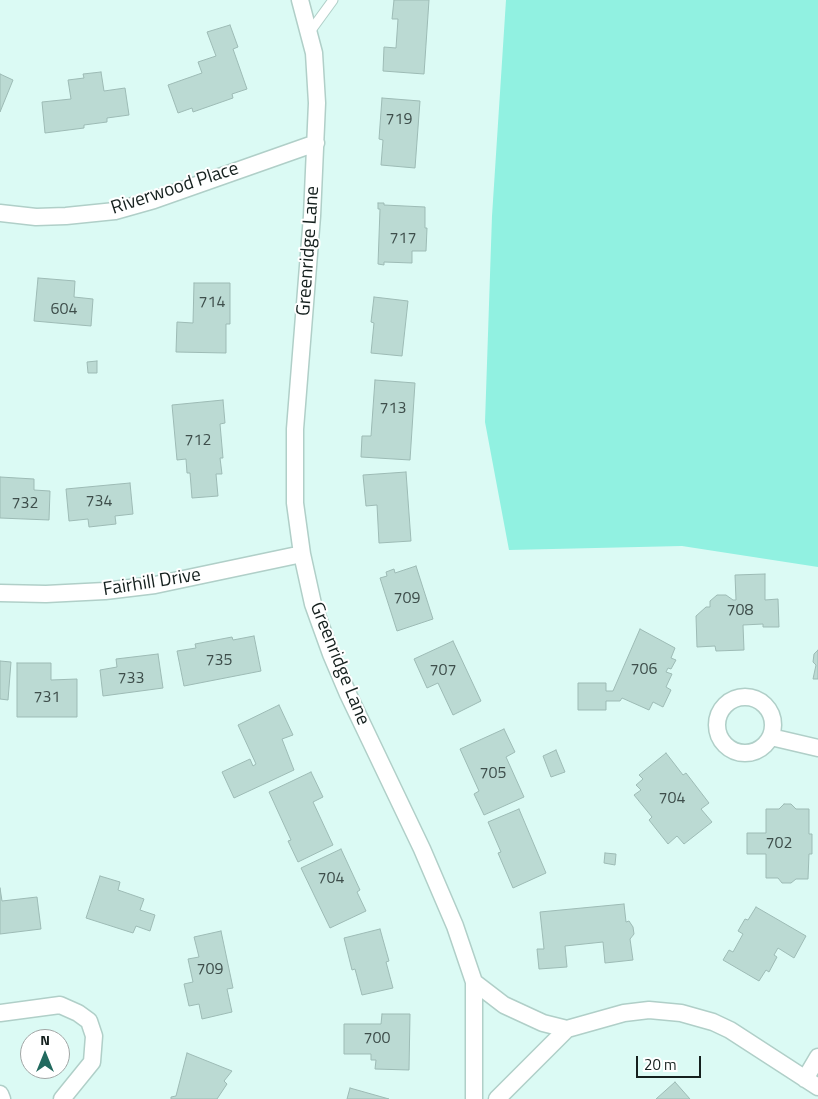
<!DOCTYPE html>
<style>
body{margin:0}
#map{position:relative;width:818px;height:1099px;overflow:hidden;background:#dbfaf4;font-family:"Titillium Web",sans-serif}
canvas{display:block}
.north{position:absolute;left:20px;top:1029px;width:50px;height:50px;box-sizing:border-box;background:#fff;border:1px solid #a1a6a5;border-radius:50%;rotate:0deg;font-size:14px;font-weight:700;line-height:20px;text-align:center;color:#15201e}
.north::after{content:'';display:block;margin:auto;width:18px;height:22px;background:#226a5f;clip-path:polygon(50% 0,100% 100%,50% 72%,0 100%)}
.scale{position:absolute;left:636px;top:1056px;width:65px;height:22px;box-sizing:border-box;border:2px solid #15201e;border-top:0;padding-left:6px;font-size:15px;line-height:18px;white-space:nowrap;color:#15201e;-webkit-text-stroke:4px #fff;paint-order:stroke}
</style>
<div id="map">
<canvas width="818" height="1099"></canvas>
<div class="north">N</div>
<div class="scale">20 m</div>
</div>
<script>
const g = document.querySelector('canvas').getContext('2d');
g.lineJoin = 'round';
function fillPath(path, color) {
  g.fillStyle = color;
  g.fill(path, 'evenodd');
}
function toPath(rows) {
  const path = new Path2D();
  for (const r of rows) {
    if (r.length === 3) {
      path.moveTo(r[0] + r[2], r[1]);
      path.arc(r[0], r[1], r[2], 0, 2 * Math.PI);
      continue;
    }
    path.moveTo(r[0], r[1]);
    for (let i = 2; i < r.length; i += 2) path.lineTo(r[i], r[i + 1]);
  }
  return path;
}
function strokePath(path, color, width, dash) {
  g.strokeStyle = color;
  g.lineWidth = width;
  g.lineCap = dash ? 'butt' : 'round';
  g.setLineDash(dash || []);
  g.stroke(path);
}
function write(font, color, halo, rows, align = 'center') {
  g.font = font + ' "Titillium Web",sans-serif';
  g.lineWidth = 4;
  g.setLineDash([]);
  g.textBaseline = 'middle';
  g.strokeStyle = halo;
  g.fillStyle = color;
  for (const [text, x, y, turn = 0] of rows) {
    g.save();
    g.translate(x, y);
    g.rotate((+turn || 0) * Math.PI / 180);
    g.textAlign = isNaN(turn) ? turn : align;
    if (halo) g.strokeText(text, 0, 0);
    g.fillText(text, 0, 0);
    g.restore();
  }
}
const green = toPath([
 [506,0,818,0,818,567,682,546,509,550,485,422,492,216]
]);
const building = toPath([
 [394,0,429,0,424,74,383,71,384,47,396,48,398,19,392,19,394,0],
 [230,25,238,47,233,49,247,89,232,94,233,98,193,112,192,108,178,113,168,85,202,73,198,62,216,56,207,32,230,25],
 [101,72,104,91,125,88,129,115,107,118,107,122,84,125,84,128,45,133,42,102,71,99,68,80,84,78,83,74,101,72],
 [0,74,13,80,0,112,0,74],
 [382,98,420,101,415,168,381,165,383,140,379,139,382,98],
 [378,203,384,203,384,205,425,207,425,228,427,228,426,251,412,251,412,263,384,262,384,265,378,264,380,209,378,209,378,203],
 [38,278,75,281,74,297,93,299,91,326,34,321,38,278],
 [194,283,230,283,230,324,226,324,226,353,176,352,177,322,193,323,194,283],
 [374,297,408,301,402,356,371,353,374,323,371,322,374,297],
 [97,361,97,373,88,373,87,362,97,361],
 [375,380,415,383,410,460,361,457,362,436,371,436,375,380],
 [223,400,225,423,220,424,223,458,220,458,222,474,216,474,218,496,192,498,190,473,187,473,186,459,177,460,172,405,223,400],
 [406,472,411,541,379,543,377,505,366,506,363,475,406,472],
 [0,477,34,479,34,490,50,491,49,520,0,518,0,477],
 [130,483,133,514,115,516,116,524,89,527,88,519,69,521,66,489,130,483],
 [416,566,433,619,397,631,380,578,387,576,386,572,394,569,395,573,416,566],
 [765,574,765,600,778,599,779,627,763,627,763,624,743,625,744,650,716,651,715,646,697,647,696,616,706,607,710,607,710,601,717,595,726,595,733,600,736,600,735,575,765,574],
 [640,629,675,648,671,658,676,660,671,669,668,668,666,672,672,674,666,687,671,690,663,707,653,702,649,710,622,698,620,701,606,701,606,710,578,710,578,683,606,683,606,691,613,691,640,629],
 [254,636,261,671,184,686,177,651,196,648,195,644,232,637,233,640,254,636],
 [453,641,481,701,453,715,438,683,427,688,414,659,453,641],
 [818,650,818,679,813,679,816,665,813,662,814,654,818,650],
 [158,654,163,688,103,696,100,670,117,667,116,659,158,654],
 [0,661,11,662,8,700,0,699,0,661],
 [17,663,51,663,51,680,77,679,77,717,17,717,17,663],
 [279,705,293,735,282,739,294,770,234,798,222,772,250,759,253,766,256,764,238,725,279,705],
 [504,729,515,752,506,757,524,797,484,815,474,794,479,791,460,749,504,729],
 [556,750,565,772,551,777,543,756,556,750],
 [666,753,683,775,686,773,709,803,701,809,712,822,684,844,677,836,668,844,649,820,652,817,634,795,641,790,636,785,643,779,639,775,666,753],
 [311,772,323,797,313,802,333,845,298,862,288,841,291,840,269,792,311,772],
 [784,804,791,804,796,809,809,809,809,834,812,834,812,854,809,854,808,879,796,879,791,883,782,883,778,878,766,878,766,854,747,854,747,833,766,833,766,809,779,809,784,804],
 [519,809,546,873,513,888,498,853,501,852,488,822,519,809],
 [341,849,360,890,357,892,366,911,330,928,301,868,341,849],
 [605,853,616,854,615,865,604,863,605,853],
 [100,876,120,882,118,890,144,899,140,910,155,915,150,931,136,926,133,933,86,918,100,876],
 [0,888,2,901,37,897,41,929,0,934,0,888],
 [624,904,626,922,629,921,633,927,634,934,630,939,633,960,605,963,603,942,565,946,567,967,539,969,537,949,544,949,540,912,624,904],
 [756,907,806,936,794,958,778,948,774,955,777,957,769,972,766,970,759,981,723,960,729,950,733,952,743,934,738,931,745,919,748,920,756,907],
 [380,929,389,961,386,962,393,988,362,995,355,969,352,970,344,938,380,929],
 [221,931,233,988,227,989,232,1012,202,1019,199,1004,189,1006,184,984,193,982,188,959,199,957,194,937,221,931],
 [382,1014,410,1014,409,1070,375,1069,376,1060,371,1060,371,1054,344,1054,344,1024,381,1024,382,1014],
 [187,1053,232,1071,224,1081,227,1084,217,1099,171,1099,171,1097,176,1096,187,1053],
 [675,1082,690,1099,656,1099,675,1082],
 [350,1088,389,1099,347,1099,350,1088]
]);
const lane = toPath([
 [309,33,333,0]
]);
const street = toPath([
 [300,0,314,53,317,103,312,216,295,429,295,503,302,554,313,604,331,654,348,694,422,849,455,926,474,982,474,1099],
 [0,213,36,217,66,216,115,211,154,200,316,143],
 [0,593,46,594,105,591,155,585,302,554],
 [745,725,28],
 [771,737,818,748],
 [474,982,504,1005,543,1023,567,1029],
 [0,1013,60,1005,78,1013,89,1021,94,1036,92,1062,62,1099],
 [805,1079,818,1057],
 [0,1094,2,1099],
 [497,1099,567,1029,624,1013,649,1010,681,1013,713,1022,730,1030,818,1087]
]);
const numberNames = [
 ["719",399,120],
 ["717",403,239],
 ["714",212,303],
 ["604",64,310],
 ["713",393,409],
 ["712",198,441],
 ["734",99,502],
 ["732",25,504],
 ["709",407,599],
 ["708",740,611],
 ["735",219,661],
 ["706",644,670],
 ["707",443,671],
 ["733",131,679],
 ["731",47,698],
 ["705",493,774],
 ["704",672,799],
 ["702",779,844],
 ["704",331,879],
 ["709",210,970],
 ["700",377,1039]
];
const streetNames = [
 ["Riverwood Place",175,189,-18],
 ["Greenridge Lane",309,251,-86],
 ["Fairhill Drive",152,583,-9],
 ["Greenridge Lane",339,664,68]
];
fillPath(green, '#91f1e1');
fillPath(building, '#bbdad3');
strokePath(building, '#9dbbb5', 1);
strokePath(lane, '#b0cfc8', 11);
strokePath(street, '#b0cfc8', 19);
strokePath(lane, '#fff', 9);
strokePath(street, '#fff', 16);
write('16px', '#3e4e4b', null, numberNames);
write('19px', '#15201e', '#fff', streetNames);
</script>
